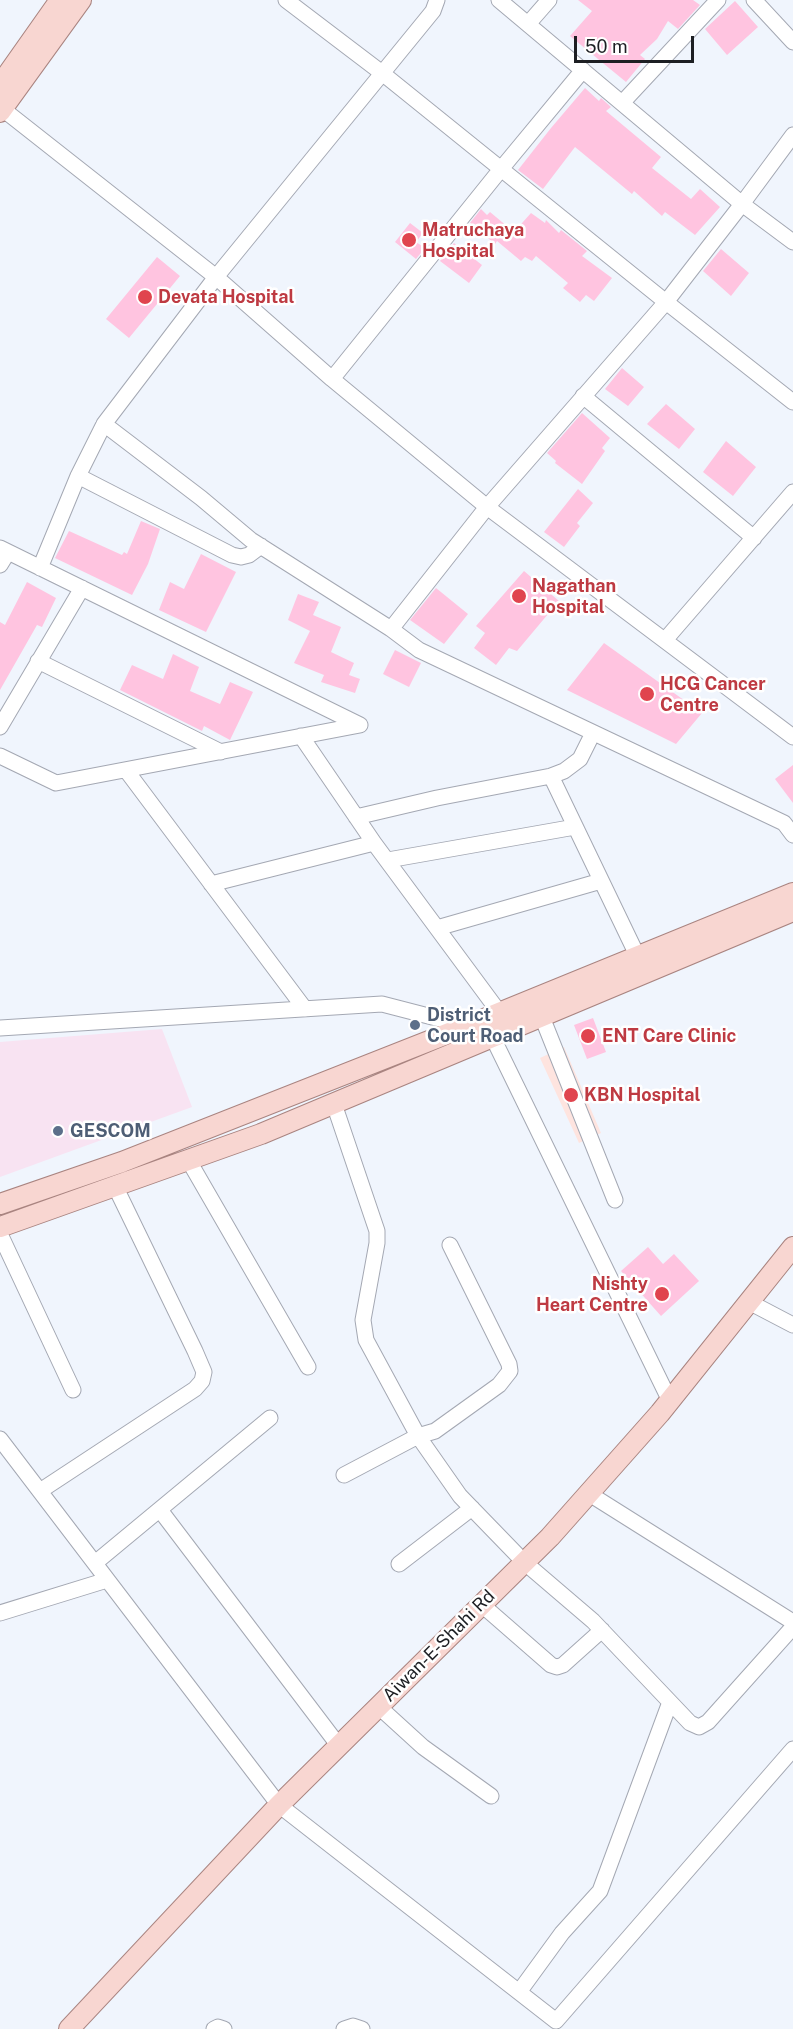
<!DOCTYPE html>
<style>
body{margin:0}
#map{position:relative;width:793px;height:2029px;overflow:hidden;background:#f0f5fd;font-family:"Public Sans",sans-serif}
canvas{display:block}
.scale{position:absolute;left:574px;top:36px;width:120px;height:27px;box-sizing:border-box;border:3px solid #1d1f23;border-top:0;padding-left:8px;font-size:18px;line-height:21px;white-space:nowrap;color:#1d1f23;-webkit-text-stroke:4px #fff;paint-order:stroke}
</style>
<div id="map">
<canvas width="793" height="2029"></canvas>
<div class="scale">50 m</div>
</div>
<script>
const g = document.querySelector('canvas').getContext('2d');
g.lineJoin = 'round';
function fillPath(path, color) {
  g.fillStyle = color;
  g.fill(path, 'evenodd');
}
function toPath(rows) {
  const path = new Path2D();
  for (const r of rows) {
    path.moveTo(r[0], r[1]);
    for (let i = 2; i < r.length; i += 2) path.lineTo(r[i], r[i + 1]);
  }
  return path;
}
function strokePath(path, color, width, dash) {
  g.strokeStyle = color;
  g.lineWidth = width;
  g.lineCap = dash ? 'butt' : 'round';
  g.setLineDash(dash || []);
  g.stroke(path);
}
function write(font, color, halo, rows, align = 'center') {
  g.font = font + ' "Public Sans",sans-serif';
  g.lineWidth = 5;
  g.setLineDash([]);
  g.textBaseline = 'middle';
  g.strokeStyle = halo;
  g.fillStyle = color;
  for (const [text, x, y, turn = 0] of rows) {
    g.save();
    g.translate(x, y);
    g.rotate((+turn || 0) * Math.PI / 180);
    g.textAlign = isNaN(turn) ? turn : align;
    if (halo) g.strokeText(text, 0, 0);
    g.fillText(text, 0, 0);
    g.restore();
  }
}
const commercial = toPath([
 [162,1029,192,1107,0,1177,0,1042]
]);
const medical = toPath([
 [564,1047,601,1133,579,1143,540,1058]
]);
const building = toPath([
 [578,0,693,0,700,5,678,29,668,21,657,39,640,55,645,59,626,82,570,36,592,11],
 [735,1,758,27,727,55,705,29],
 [585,88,599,101,601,98,611,107,606,111,661,157,652,168,691,199,700,189,720,207,695,235,665,212,662,216,634,191,632,194,575,147,543,189,518,170,551,128],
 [481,209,487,215,490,212,514,232,531,213,545,223,546,220,559,233,561,230,587,251,582,256,612,278,594,301,586,295,580,302,563,288,568,283,536,256,532,261,525,257,521,261,497,241,495,244,470,223],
 [410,223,423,233,416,242,425,248,416,259,395,242],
 [454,243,482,265,469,283,440,261],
 [721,249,749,273,731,296,703,271],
 [157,257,180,276,129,338,106,319],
 [622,368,644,387,628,406,605,389],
 [666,404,695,429,679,449,647,424],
 [582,413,610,438,602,448,605,451,582,484,555,463,556,461,547,453],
 [726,441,756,467,733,496,703,472],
 [578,489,593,503,577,523,580,526,564,547,544,532],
 [141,521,160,529,148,564,132,595,55,558,69,531,122,555,124,552,127,554],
 [201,554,236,572,206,632,159,610,170,582,184,589],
 [524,571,559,601,517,651,509,648,496,665,474,648,485,633,476,626],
 [27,582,56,598,42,627,37,625,0,690,0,622,5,625],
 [436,588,468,614,444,644,410,620],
 [298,594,319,602,313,615,341,627,331,652,354,663,349,675,360,679,355,693,321,682,324,675,294,663,310,631,288,620],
 [604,643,702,713,676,744,567,690],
 [395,650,421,663,409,687,383,674],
 [173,654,199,667,190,691,220,704,230,682,253,692,230,740,204,726,202,731,120,690,132,665,163,679],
 [793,765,793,803,775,779],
 [593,1018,606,1052,587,1059,574,1025],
 [648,1247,663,1264,674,1254,699,1281,661,1316,621,1271]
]);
const minor = toPath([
 [286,0,382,73,666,302,793,402],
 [499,0,742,204,793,242],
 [754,0,793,42],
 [528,24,549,0],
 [622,103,718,0],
 [0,107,216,277,332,379,487,507,793,737],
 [332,379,501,169,583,70],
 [583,396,754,538],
 [104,424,201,498,251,540,391,629,419,650,784,823,793,835],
 [78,476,232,555,241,557,249,555,261,546],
 [0,548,360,725],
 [0,565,8,552],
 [40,568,78,476,104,424,216,277,433,11,437,0],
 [391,629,487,507,666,302,742,204,793,135],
 [665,640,793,492],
 [38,661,221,752],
 [0,727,82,588],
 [301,736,374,843],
 [0,756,56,783,360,725],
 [126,770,305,1009],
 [551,776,637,955],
 [356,817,437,798,551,776,564,771,580,759,593,733],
 [388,860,575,827],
 [211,884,374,843,499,1012],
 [437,928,601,881],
 [542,1017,615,1200],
 [0,1028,382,1004,467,1026],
 [493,1038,670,1401],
 [334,1104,377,1231,377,1243,363,1320,366,1340,418,1436,460,1496,524,1562,593,1621,690,1723,699,1727,708,1722,793,1627],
 [189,1161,308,1367],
 [0,1234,73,1390],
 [749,1302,793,1325],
 [0,1439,279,1805,556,2021,793,1749],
 [344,1475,418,1436,435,1431,499,1385,510,1371,509,1364,450,1245],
 [40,1491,195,1389,202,1381,204,1372,195,1351,115,1186],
 [588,1493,793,1622],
 [160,1510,339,1746],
 [95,1563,270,1418],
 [399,1564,472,1508],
 [481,1604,551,1665,557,1667,563,1665,602,1630],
 [0,1613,107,1580],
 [378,1706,423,1747,491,1796],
 [519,1992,562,1933,600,1891,670,1702],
 [214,2029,218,2027,224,2029],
 [344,2029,353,2026,362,2029]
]);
const major = toPath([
 [0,85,60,0],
 [0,112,81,0],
 [0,1204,122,1162,467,1026,793,893],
 [0,1227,261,1134,793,911],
 [69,2029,279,1805,550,1537,660,1413,793,1247]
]);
const markers = [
 [409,240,8,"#e0444e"],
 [145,297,8,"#e0444e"],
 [519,596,8,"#e0444e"],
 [647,694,8,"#e0444e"],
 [415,1025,6,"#5c6f8a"],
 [588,1036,8,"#e0444e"],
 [571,1095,8,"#e0444e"],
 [58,1131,6,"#5c6f8a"],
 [662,1294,8,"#e0444e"]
];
const healthNames = [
 ["Matruchaya",422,230],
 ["Hospital",422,251],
 ["Devata Hospital",158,297],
 ["Nagathan",532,586],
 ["Hospital",532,607],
 ["HCG Cancer",660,684],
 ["Centre",660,705],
 ["ENT Care Clinic",602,1036],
 ["KBN Hospital",584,1095],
 ["Nishty",648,1284,"right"],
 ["Heart Centre",648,1305,"right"]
];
const serviceNames = [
 ["District",427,1015],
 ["Court Road",427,1036],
 ["GESCOM",70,1131]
];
const streetNames = [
 ["Aiwan-E-Shahi Rd",439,1646,-45]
];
fillPath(commercial, '#f8e3f2');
fillPath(medical, '#fee4df');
fillPath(building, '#ffc4e0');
strokePath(minor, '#a4a8b3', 17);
strokePath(major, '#a98480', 22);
strokePath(minor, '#fff', 15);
strokePath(major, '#f8d6d1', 20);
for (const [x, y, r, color] of markers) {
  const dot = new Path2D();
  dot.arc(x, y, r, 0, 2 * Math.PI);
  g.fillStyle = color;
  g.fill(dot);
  strokePath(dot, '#fff', 2);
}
write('bold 18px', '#be3a42', '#fff', healthNames, 'left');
write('bold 18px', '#4e5e75', '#fff', serviceNames, 'left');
write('18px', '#1d1f23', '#fff', streetNames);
</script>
